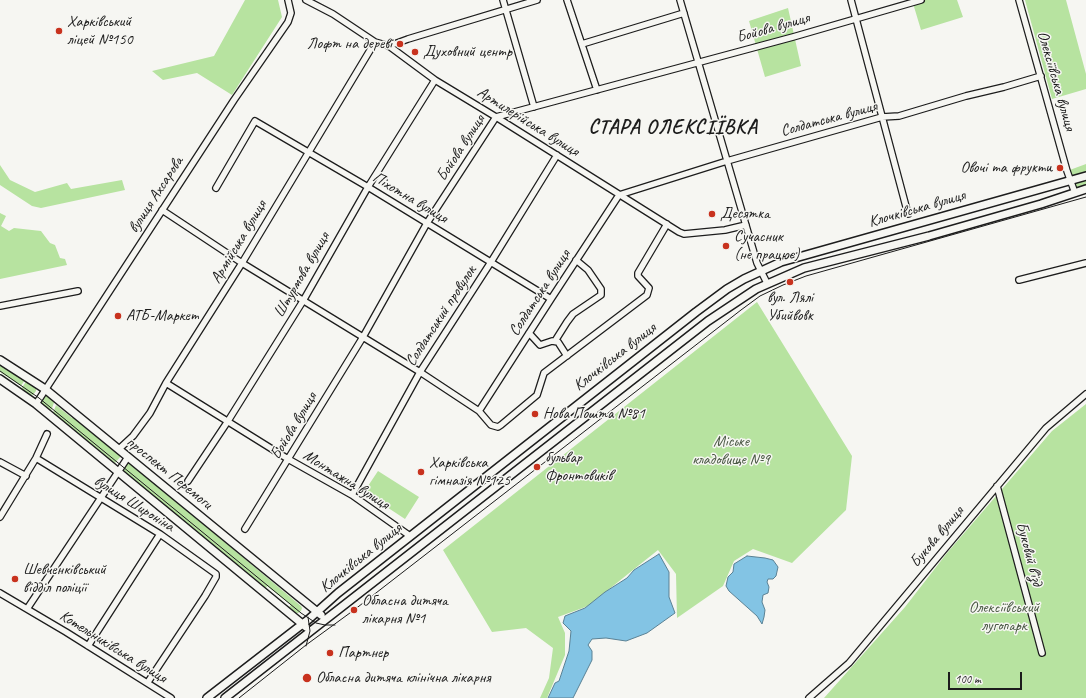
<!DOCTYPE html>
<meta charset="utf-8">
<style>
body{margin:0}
#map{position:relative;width:1086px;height:698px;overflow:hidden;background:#f6f6f2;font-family:Caveat,sans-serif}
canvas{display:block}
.scale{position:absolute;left:948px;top:672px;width:74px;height:18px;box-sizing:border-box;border:2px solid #1c1c1c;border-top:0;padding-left:5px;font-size:12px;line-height:14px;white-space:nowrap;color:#1c1c1c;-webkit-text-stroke:3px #f6f6f2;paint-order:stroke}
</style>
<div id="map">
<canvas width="1086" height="698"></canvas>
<div class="scale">100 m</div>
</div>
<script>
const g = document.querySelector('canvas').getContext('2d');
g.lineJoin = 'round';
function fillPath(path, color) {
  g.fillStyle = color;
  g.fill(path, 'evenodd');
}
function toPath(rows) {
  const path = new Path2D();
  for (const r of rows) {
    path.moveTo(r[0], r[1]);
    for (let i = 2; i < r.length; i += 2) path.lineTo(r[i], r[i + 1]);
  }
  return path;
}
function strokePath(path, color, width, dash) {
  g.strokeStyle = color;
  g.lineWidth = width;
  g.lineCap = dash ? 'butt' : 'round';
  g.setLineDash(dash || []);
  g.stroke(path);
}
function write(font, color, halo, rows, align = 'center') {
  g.font = font + ' Caveat,sans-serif';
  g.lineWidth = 3;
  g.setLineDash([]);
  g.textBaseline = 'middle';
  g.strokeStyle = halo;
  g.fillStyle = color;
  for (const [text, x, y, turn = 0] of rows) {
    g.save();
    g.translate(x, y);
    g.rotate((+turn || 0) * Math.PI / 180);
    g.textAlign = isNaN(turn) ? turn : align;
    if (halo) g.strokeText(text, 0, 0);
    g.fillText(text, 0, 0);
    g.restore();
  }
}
const green = toPath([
 [245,0,278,0,282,17,232,95,197,73,163,80,152,71,214,56],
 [912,0,957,0,963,17,921,30],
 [1025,0,1066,0,1086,74,1086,89,1052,99],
 [788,8,801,66,765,77,749,21],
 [1086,164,1086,189,1075,193,1067,171],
 [0,165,10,180,35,192,67,183,71,189,122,180,125,190,41,208,32,206,0,185],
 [0,213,6,216,1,226,9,231,14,228,41,231,50,243,55,245,60,258,65,259,67,265,0,279],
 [757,302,852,456,846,510,792,563,753,549,734,561,723,586,677,618,676,574,658,550,588,606,558,617,565,633,565,655,547,698,540,698,549,678,553,648,526,628,492,632,443,550],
 [0,361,26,378,21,386,0,372],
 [27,380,36,387,36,391,33,395,28,394,21,389],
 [46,395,55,400,51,411,41,404,42,399],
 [1086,404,1086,698,824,698,905,607,947,553,1052,431],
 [56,405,72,418,75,416,121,456,115,463,53,413],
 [128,461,301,606,302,608,301,611,298,613,296,613,289,607,291,605,267,586,266,588,122,470],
 [378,471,419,497,405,519,364,492]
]);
const water = toPath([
 [659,554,669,572,669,597,675,613,647,633,626,641,606,638,592,639,588,645,592,651,592,660,573,698,548,698,555,683,559,681,569,651,571,631,563,623,565,616,585,608,605,592,627,578,634,570,659,554],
 [747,556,765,558,773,560,778,567,776,576,773,579,768,579,767,582,769,587,768,593,763,595,762,602,765,610,764,617,762,624,757,616,729,591,726,586,728,577,733,572,734,564,747,556]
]);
const minor = toPath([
 [306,0,333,14,375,42,389,46,435,80,496,117,679,232,684,234,725,230,746,225],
 [503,0,534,107],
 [567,0,597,90],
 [680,0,757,263,767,283],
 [851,0,908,214],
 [1019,0,1067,171,1075,193],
 [582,44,684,13],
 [389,46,408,39,537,0],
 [216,188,255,121,368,187,551,299],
 [162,210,242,263,420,372,479,411,491,425,498,427,501,425,537,395,544,373,647,295,649,288,638,276,638,273,667,224],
 [1019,280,1086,263],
 [0,306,78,291],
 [529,333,540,345,552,341,558,342,567,356],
 [555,341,567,322,573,314,601,295,601,289,588,270,576,260],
 [166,383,288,459,352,495,410,536],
 [36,404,234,100,288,22,291,13,288,0],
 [479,411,551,299,619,195,727,161,882,117,899,116,966,96,1004,87,1041,76],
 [119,449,133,436,150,413,166,383,242,263,375,42],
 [36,458,160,534,216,574,216,577,205,596,148,682],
 [0,462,26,476],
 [188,481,228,421,303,301,368,187,435,80],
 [997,486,1042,653],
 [352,495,420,372,491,262,557,155],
 [0,517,36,458,47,434],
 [245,529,363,337,427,223,496,117,793,37,921,0],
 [0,593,66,632,171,698],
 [27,609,128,457],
 [88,646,160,534],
 [809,698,849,663,1046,428,1086,394]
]);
const major = toPath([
 [0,360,45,389,321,615],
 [0,379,36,404,306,627],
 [207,698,309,619,338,593,696,312,727,289,744,279,781,262,1086,176],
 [225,698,708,321,756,289,804,268,929,236,1041,204,1086,189]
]);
const tram = toPath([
 [0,371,39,398,301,613,316,623,325,625,335,625],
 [306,646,310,631,308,617],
 [239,698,306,645,354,610,741,310,760,296,783,285,806,276,1086,197]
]);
const markers = [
 [59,31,4,"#c8321e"],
 [400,44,4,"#c8321e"],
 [415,52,4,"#c8321e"],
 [1060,168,4,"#c8321e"],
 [712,214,4,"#c8321e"],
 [726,246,4,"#c8321e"],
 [790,282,4,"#c8321e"],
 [118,316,4,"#c8321e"],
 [535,414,4,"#c8321e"],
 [537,467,4,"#c8321e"],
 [421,472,4,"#c8321e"],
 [15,579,4,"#c8321e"],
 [354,610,4,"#c8321e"],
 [330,653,4,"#c8321e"],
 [307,678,5,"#c8321e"]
];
const poiNames = [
 ["Харківський",67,22],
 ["ліцей №150",67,40],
 ["Лофт на дереві",392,44,"right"],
 ["Духовний центр",423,52],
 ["Овочі та фрукти",1052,168,"right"],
 ["Десятка",720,214],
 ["Сучасник",734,237],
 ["(не працює)",734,255],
 ["вул. Лялі",790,298,"center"],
 ["Убийвовк",790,316,"center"],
 ["АТБ-Маркет",126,316],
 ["Нова Пошта №81",543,414],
 ["бульвар",545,458],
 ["Фронтовиків",545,476],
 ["Харківська",429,463],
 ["гімназія №125",429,481],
 ["Шевченківський",23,570],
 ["відділ поліції",23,588],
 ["Обласна дитяча",362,601],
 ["лікарня №1",362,619],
 ["Партнер",338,653],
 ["Обласна дитяча клінічна лікарня",316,678]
];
const streetNames = [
 ["Бойова вулиця",773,28,-16],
 ["Олексіївська вулиця",1056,81,74],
 ["Солдатська вулиця",829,119,-15],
 ["Артилерійська вулиця",528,122,32],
 ["Бойова вулиця",461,148,-57],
 ["вулиця Ахсарова",156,195,-57],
 ["Піхотна вулиця",410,198,31],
 ["Клочківська вулиця",917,209,-16],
 ["Армійська вулиця",239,242,-59],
 ["Штурмова вулиця",302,275,-60],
 ["Солдатська вулиця",540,293,-57],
 ["Солдатський провулок",441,316,-57],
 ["Клочківська вулиця",615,357,-38],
 ["Бойова вулиця",294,426,-59],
 ["проспект Перемоги",169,473,39],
 ["Монтажна вулиця",346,480,32],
 ["вулиця Широніна",134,504,32],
 ["Букова вулиця",937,537,-50],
 ["Буковий в'їзд",1029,554,75],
 ["Клочківська вулиця",361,558,-39],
 ["Котельниківська вулиця",113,647,32]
];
const parkNames = [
 ["Міське",731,442],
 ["кладовище №9",731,460],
 ["Олексіївський",1004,608],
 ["лугопарк",1004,626]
];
const districtNames = [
 ["СТАРА ОЛЕКСІЇВКА",673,128]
];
fillPath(green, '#b7e3a0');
fillPath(water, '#83c4e4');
strokePath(water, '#5a8194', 1);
strokePath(minor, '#1c1c1c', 8);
strokePath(major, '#1c1c1c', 10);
strokePath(minor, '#f6f6f2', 5.5);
strokePath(major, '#f6f6f2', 7);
strokePath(tram, '#1c1c1c', 1);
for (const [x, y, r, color] of markers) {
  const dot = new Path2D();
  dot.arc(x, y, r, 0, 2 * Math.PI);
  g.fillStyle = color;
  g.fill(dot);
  strokePath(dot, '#f6f6f2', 1.5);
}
write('16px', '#1c1c1c', '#f6f6f2', poiNames, 'left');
write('16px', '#1c1c1c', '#f6f6f2', streetNames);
write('16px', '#4a5844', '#f6f6f2', parkNames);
g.letterSpacing = '1px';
write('bold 20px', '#1c1c1c', '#f6f6f2', districtNames);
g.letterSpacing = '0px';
</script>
